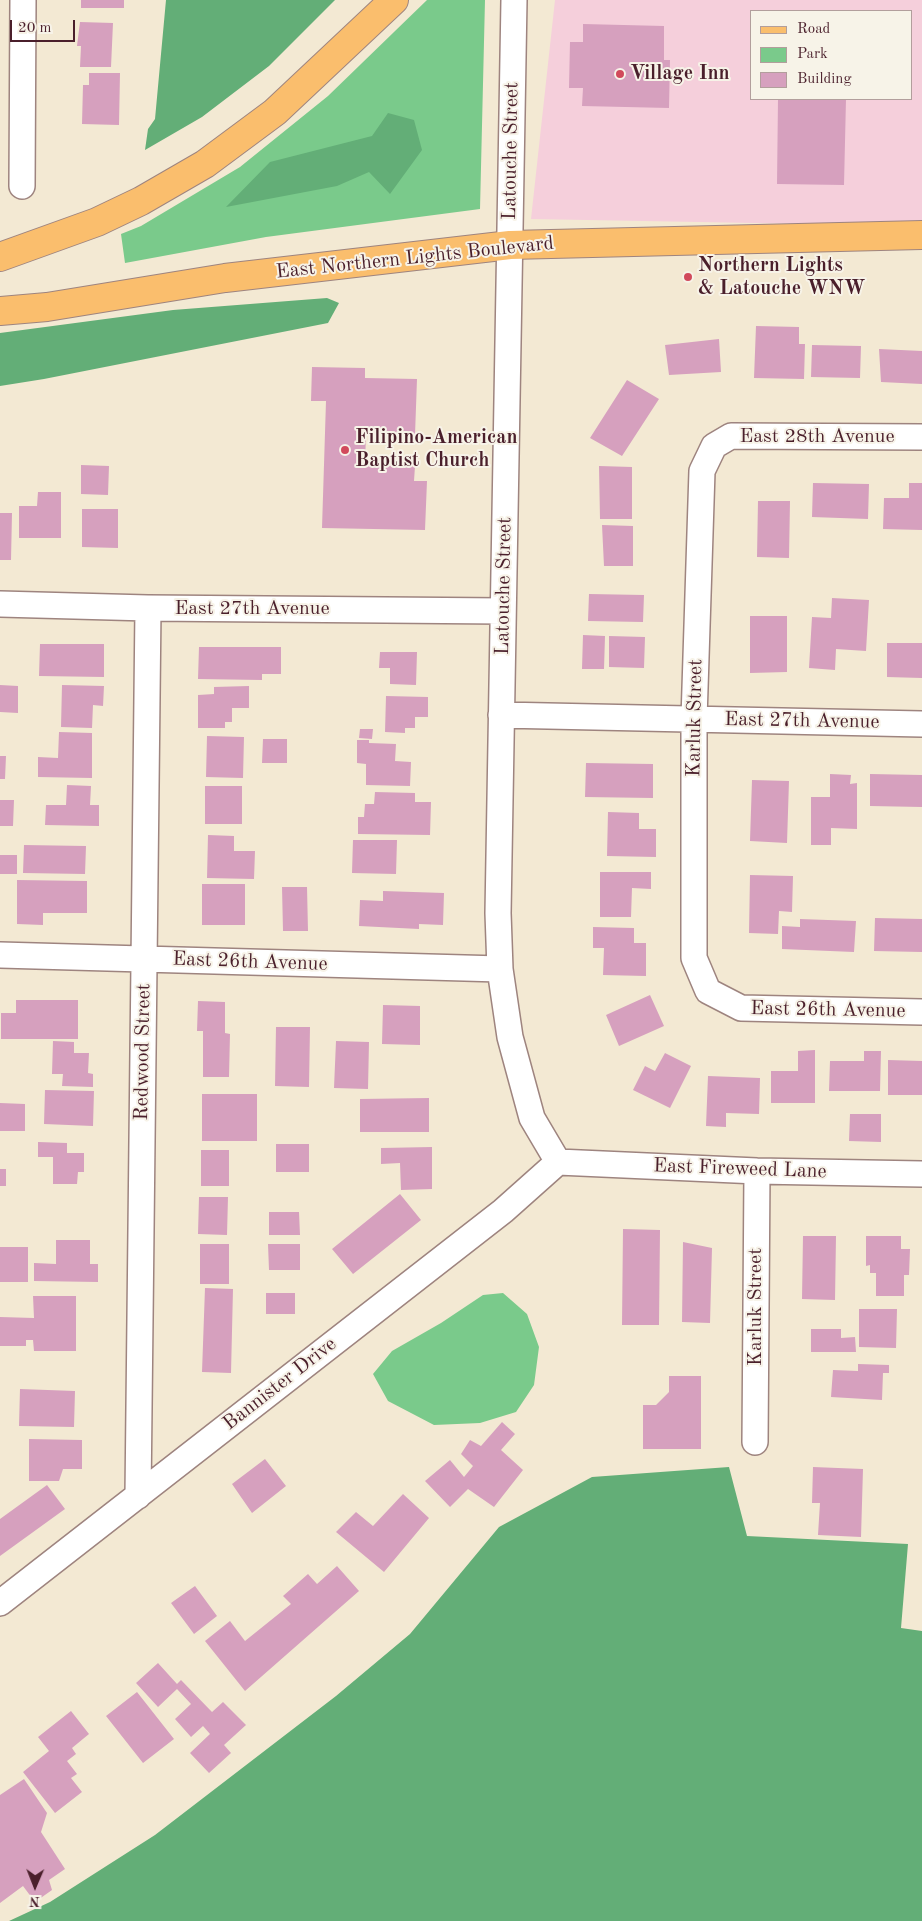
<!DOCTYPE html>
<style>
body{margin:0}
#map{position:relative;width:922px;height:1921px;overflow:hidden;background:#f3e9d3;font-family:"Old Standard TT",serif}
canvas{display:block}
.legend{position:absolute;left:750px;top:10px;width:162px;height:90px;box-sizing:border-box;background:#f7f3e8;border:1px solid #b29e9c;margin:0;padding:6px 9px;list-style:none;font-size:15px;color:#4a1f2b}
.legend li{display:flex;align-items:center;gap:10px;height:25px}
.legend b{width:25px;border:1px solid #b29e9c}
.north{position:absolute;left:10px;top:1861px;width:50px;height:50px;-webkit-text-stroke:4px #f7f3e8;paint-order:stroke;rotate:181deg;font-size:14px;font-weight:700;line-height:20px;text-align:center;color:#4a1f2b}
.north::after{content:'';display:block;margin:auto;width:18px;height:22px;background:#4a1f2b;clip-path:polygon(50% 0,100% 100%,50% 72%,0 100%)}
.scale{position:absolute;left:10px;top:20px;width:65px;height:22px;box-sizing:border-box;border:2px solid #4a1f2b;border-top:0;padding-left:6px;font-size:15px;line-height:18px;white-space:nowrap;color:#4a1f2b;-webkit-text-stroke:4px #f7f3e8;paint-order:stroke}
</style>
<div id="map">
<canvas width="922" height="1921"></canvas>
<ul class="legend">
<li><b style="height:6px;background:#fabe6d"></b>Road</li>
<li><b style="height:14px;background:#7aca8b"></b>Park</li>
<li><b style="height:14px;background:#d6a0be"></b>Building</li>
</ul>
<div class="north">N</div>
<div class="scale">20 m</div>
</div>
<script>
const g = document.querySelector('canvas').getContext('2d');
g.lineJoin = 'round';
function fillPath(path, color) {
  g.fillStyle = color;
  g.fill(path, 'evenodd');
}
function toPath(rows) {
  const path = new Path2D();
  for (const r of rows) {
    path.moveTo(r[0], r[1]);
    for (let i = 2; i < r.length; i += 2) path.lineTo(r[i], r[i + 1]);
  }
  return path;
}
function strokePath(path, color, width, dash) {
  g.strokeStyle = color;
  g.lineWidth = width;
  g.lineCap = dash ? 'butt' : 'round';
  g.setLineDash(dash || []);
  g.stroke(path);
}
function write(font, color, halo, rows, align = 'center') {
  g.font = font + ' "Old Standard TT",serif';
  g.lineWidth = 4;
  g.setLineDash([]);
  g.textBaseline = 'middle';
  g.strokeStyle = halo;
  g.fillStyle = color;
  for (const [text, x, y, turn = 0] of rows) {
    g.save();
    g.translate(x, y);
    g.rotate((+turn || 0) * Math.PI / 180);
    g.textAlign = isNaN(turn) ? turn : align;
    if (halo) g.strokeText(text, 0, 0);
    g.fillText(text, 0, 0);
    g.restore();
  }
}
const built = toPath([
 [555,0,922,0,922,226,531,219],
 [751,11,911,11,911,99,751,99]
]);
const green = toPath([
 [427,0,485,0,480,209,266,237,125,263,121,234,141,226,240,167,328,96],
 [503,1293,527,1314,539,1347,534,1385,516,1412,480,1423,434,1425,388,1401,373,1374,392,1351,441,1323,483,1295]
]);
const forest = toPath([
 [166,0,335,0,269,66,202,117,145,150,148,129,155,119],
 [388,113,414,120,422,150,390,194,369,172,337,186,226,207,270,162,372,136],
 [327,298,339,303,328,323,44,379,0,386,0,333,173,310],
 [729,1467,747,1536,908,1544,901,1628,922,1631,922,1921,9,1921,50,1902,155,1835,336,1696,410,1634,499,1527,592,1477]
]);
const building = toPath([
 [81,0,124,0,124,8,81,8],
 [80,22,113,23,111,67,80,67,81,46,77,46],
 [583,24,664,26,664,60,670,60,669,108,582,106,583,88,569,88,570,42,583,42],
 [89,73,120,73,119,125,82,124,83,85,89,85],
 [778,99,846,99,844,185,777,184],
 [756,326,799,327,799,344,805,344,804,379,754,378],
 [719,339,721,372,669,375,665,345],
 [812,345,861,346,860,378,811,377],
 [879,349,922,351,922,384,881,382],
 [312,367,365,368,365,378,417,379,415,435,366,433,365,465,415,466,414,481,427,481,425,530,322,528,326,401,311,401],
 [627,380,659,399,622,456,590,438],
 [81,465,109,466,108,495,81,494],
 [599,466,632,467,632,519,600,519],
 [813,483,869,484,868,519,812,517],
 [909,483,922,483,922,530,883,529,884,498,909,498],
 [38,492,61,492,61,538,19,538,19,506,37,506],
 [758,501,790,501,789,558,757,557],
 [82,509,118,509,118,548,82,547],
 [0,513,12,513,11,560,0,560],
 [602,525,633,526,633,566,604,566],
 [589,594,644,595,643,622,588,621],
 [832,598,869,600,866,651,836,649,835,670,809,668,812,617,831,618],
 [750,616,787,616,787,672,750,673],
 [583,635,605,636,604,669,582,669],
 [609,636,645,637,644,668,609,667],
 [887,643,922,643,922,678,887,677],
 [40,644,104,644,104,677,39,676],
 [199,647,281,647,281,674,262,674,262,680,198,679],
 [380,652,417,652,416,685,390,684,390,668,379,668],
 [0,685,18,686,18,713,0,712],
 [62,685,104,686,103,706,93,705,92,728,61,727],
 [249,686,249,708,232,708,232,722,225,722,225,728,198,728,198,695,214,694,214,687],
 [386,696,428,697,428,717,415,717,415,728,405,728,405,733,385,732],
 [360,729,373,729,372,739,359,738],
 [59,732,92,733,92,778,38,777,38,757,58,758],
 [207,736,244,737,243,778,206,777],
 [263,739,287,739,287,763,262,763],
 [357,740,369,740,369,743,396,744,395,761,411,762,410,786,366,785,366,764,357,763],
 [0,756,6,756,5,779,0,779],
 [586,763,653,764,653,798,585,797],
 [830,774,851,775,850,784,857,783,857,829,831,828,831,845,811,845,811,797,830,797],
 [870,774,922,775,922,807,870,806],
 [752,780,789,781,787,843,750,841],
 [67,785,91,786,90,805,99,805,99,826,45,825,46,805,66,805],
 [205,786,242,786,242,824,205,824],
 [375,792,415,793,415,802,431,802,430,835,358,834,358,817,364,817,365,804,374,804],
 [0,800,14,800,13,826,0,826],
 [608,812,639,813,639,829,656,829,656,857,607,856],
 [208,835,234,836,234,851,255,851,254,879,207,878],
 [353,840,397,840,396,874,352,873],
 [24,845,86,846,85,874,23,873],
 [0,855,17,855,17,874,0,874],
 [600,872,651,872,651,889,632,888,631,917,600,917],
 [750,875,793,876,792,912,779,911,778,934,749,933],
 [17,880,87,881,87,913,43,913,43,925,17,924],
 [202,884,245,884,245,925,202,925],
 [282,887,307,887,308,931,283,931],
 [383,891,444,893,443,925,419,924,419,929,359,926,360,900,383,901],
 [875,918,922,919,922,952,874,951],
 [800,919,856,921,854,952,782,949,782,926,800,927],
 [593,927,634,928,634,943,646,943,646,976,603,975,604,948,593,948],
 [650,995,664,1026,619,1046,606,1015],
 [16,1000,78,1000,78,1039,1,1039,1,1013,16,1013],
 [198,1001,225,1002,225,1033,230,1034,229,1077,203,1077,203,1031,197,1031],
 [383,1005,420,1006,420,1045,382,1044],
 [276,1027,310,1027,309,1087,275,1086],
 [53,1041,74,1042,74,1053,89,1053,88,1073,93,1074,93,1087,62,1086,63,1074,52,1074],
 [336,1041,369,1042,368,1089,334,1088],
 [815,1050,815,1103,771,1103,771,1071,798,1071,798,1051],
 [864,1051,881,1051,880,1091,829,1091,830,1061,864,1061],
 [665,1053,691,1066,670,1108,633,1090,645,1066,655,1071],
 [888,1060,922,1061,922,1095,888,1095],
 [708,1076,760,1078,759,1114,726,1113,726,1127,706,1126],
 [45,1090,94,1091,93,1126,44,1124],
 [202,1094,257,1094,257,1141,202,1141],
 [429,1098,429,1132,360,1132,360,1099],
 [0,1103,25,1104,25,1131,0,1131],
 [850,1114,881,1114,881,1142,849,1141],
 [38,1142,67,1143,67,1153,84,1153,84,1172,78,1172,77,1184,53,1184,53,1157,38,1157],
 [276,1144,309,1144,309,1172,276,1172],
 [432,1147,432,1189,401,1190,400,1163,381,1164,381,1148],
 [201,1150,229,1150,229,1186,201,1186],
 [0,1169,6,1169,6,1186,0,1186],
 [400,1194,421,1220,353,1274,332,1249],
 [199,1197,228,1197,227,1235,198,1234],
 [269,1212,299,1212,300,1235,269,1235],
 [623,1229,660,1230,659,1325,622,1325],
 [803,1236,836,1236,835,1300,802,1299],
 [866,1236,901,1236,901,1249,910,1249,909,1275,904,1275,904,1296,876,1296,876,1273,870,1273,870,1265,866,1266],
 [56,1240,90,1240,90,1264,98,1264,98,1282,34,1281,34,1263,56,1264],
 [683,1242,712,1248,710,1323,682,1322],
 [200,1244,229,1244,229,1284,200,1284],
 [268,1244,300,1244,300,1270,269,1270],
 [0,1247,28,1247,28,1282,0,1282],
 [205,1288,233,1289,231,1373,202,1372],
 [266,1293,295,1293,295,1314,266,1314],
 [33,1296,76,1296,76,1351,34,1351,33,1340,26,1340,26,1346,0,1346,0,1317,34,1318],
 [859,1309,897,1309,896,1348,859,1347],
 [811,1329,841,1329,841,1338,855,1337,856,1352,811,1352],
 [858,1364,889,1365,889,1373,883,1373,882,1400,831,1397,833,1370,858,1371],
 [669,1376,701,1376,701,1449,643,1449,643,1405,656,1405,669,1392],
 [20,1389,75,1391,74,1427,19,1426],
 [502,1422,515,1434,501,1450,523,1470,494,1507,468,1489,450,1507,425,1481,450,1460,464,1477,473,1466,461,1454,470,1440,481,1446],
 [29,1439,82,1440,82,1469,63,1469,59,1481,29,1481],
 [265,1459,286,1486,252,1513,232,1484],
 [813,1467,863,1469,861,1537,818,1535,820,1503,812,1503],
 [47,1485,65,1509,0,1556,0,1519],
 [403,1494,429,1518,384,1572,336,1532,356,1512,373,1526],
 [337,1566,359,1591,245,1691,205,1641,230,1621,245,1641,291,1604,283,1596,308,1574,317,1584],
 [195,1586,217,1616,194,1634,171,1603],
 [158,1663,177,1684,181,1680,212,1712,223,1702,246,1725,224,1745,231,1753,209,1773,190,1753,210,1734,203,1726,191,1737,175,1719,191,1704,177,1689,158,1707,136,1683],
 [137,1692,174,1739,143,1763,106,1716],
 [71,1711,89,1734,72,1748,76,1754,67,1761,77,1774,71,1778,82,1792,55,1813,23,1772,49,1751,38,1737],
 [24,1779,47,1813,41,1832,65,1869,49,1880,52,1890,35,1902,23,1886,0,1903,0,1795]
]);
const minor = toPath([
 [514,0,498,913,500,969,510,1037,532,1118,558,1162],
 [22,186,23,0],
 [922,437,731,436,714,446,702,471,694,719,694,958,708,991,741,1008,922,1012],
 [0,604,148,608,503,611],
 [501,715,922,724],
 [0,955,500,969],
 [558,1162,757,1171,922,1174],
 [755,1442,757,1171],
 [138,1496,148,608],
 [0,1603,503,1211,558,1162]
]);
const primary = toPath([
 [0,257,97,222,141,201,205,164,275,112,394,0],
 [0,311,47,307,225,278,510,245,922,235]
]);
const markers = [
 [620,74,5,"#d1495b"],
 [688,277,5,"#d1495b"],
 [345,450,5,"#d1495b"]
];
const poiNames = [
 ["Village Inn",630,74],
 ["Northern Lights",698,266],
 ["& Latouche WNW",698,289],
 ["Filipino-American",355,438],
 ["Baptist Church",355,461]
];
const streetNames = [
 ["Latouche Street",511,151,-89],
 ["East Northern Lights Boulevard",415,258,-6],
 ["East 28th Avenue",817,437],
 ["Latouche Street",504,586,-89],
 ["East 27th Avenue",252,609],
 ["Karluk Street",695,718,-89],
 ["East 27th Avenue",802,721,1],
 ["East 26th Avenue",250,962,2],
 ["East 26th Avenue",828,1010,1],
 ["Redwood Street",143,1052,-89],
 ["East Fireweed Lane",740,1169,2],
 ["Karluk Street",756,1307,-90],
 ["Bannister Drive",280,1384,-38]
];
fillPath(built, '#f5cfdb');
fillPath(green, '#7aca8b');
fillPath(forest, '#63ae77');
fillPath(building, '#d6a0be');
strokePath(minor, '#9e847f', 28);
strokePath(primary, '#9e847f', 30);
strokePath(minor, '#fff', 25);
strokePath(primary, '#fabe6d', 28);
for (const [x, y, r, color] of markers) {
  const dot = new Path2D();
  dot.arc(x, y, r, 0, 2 * Math.PI);
  g.fillStyle = color;
  g.fill(dot);
  strokePath(dot, '#f7f3e8', 2);
}
write('bold 20px', '#4a1f2b', '#f7f3e8', poiNames, 'left');
write('20px', '#4a1f2b', '#f7f3e8', streetNames);
</script>
